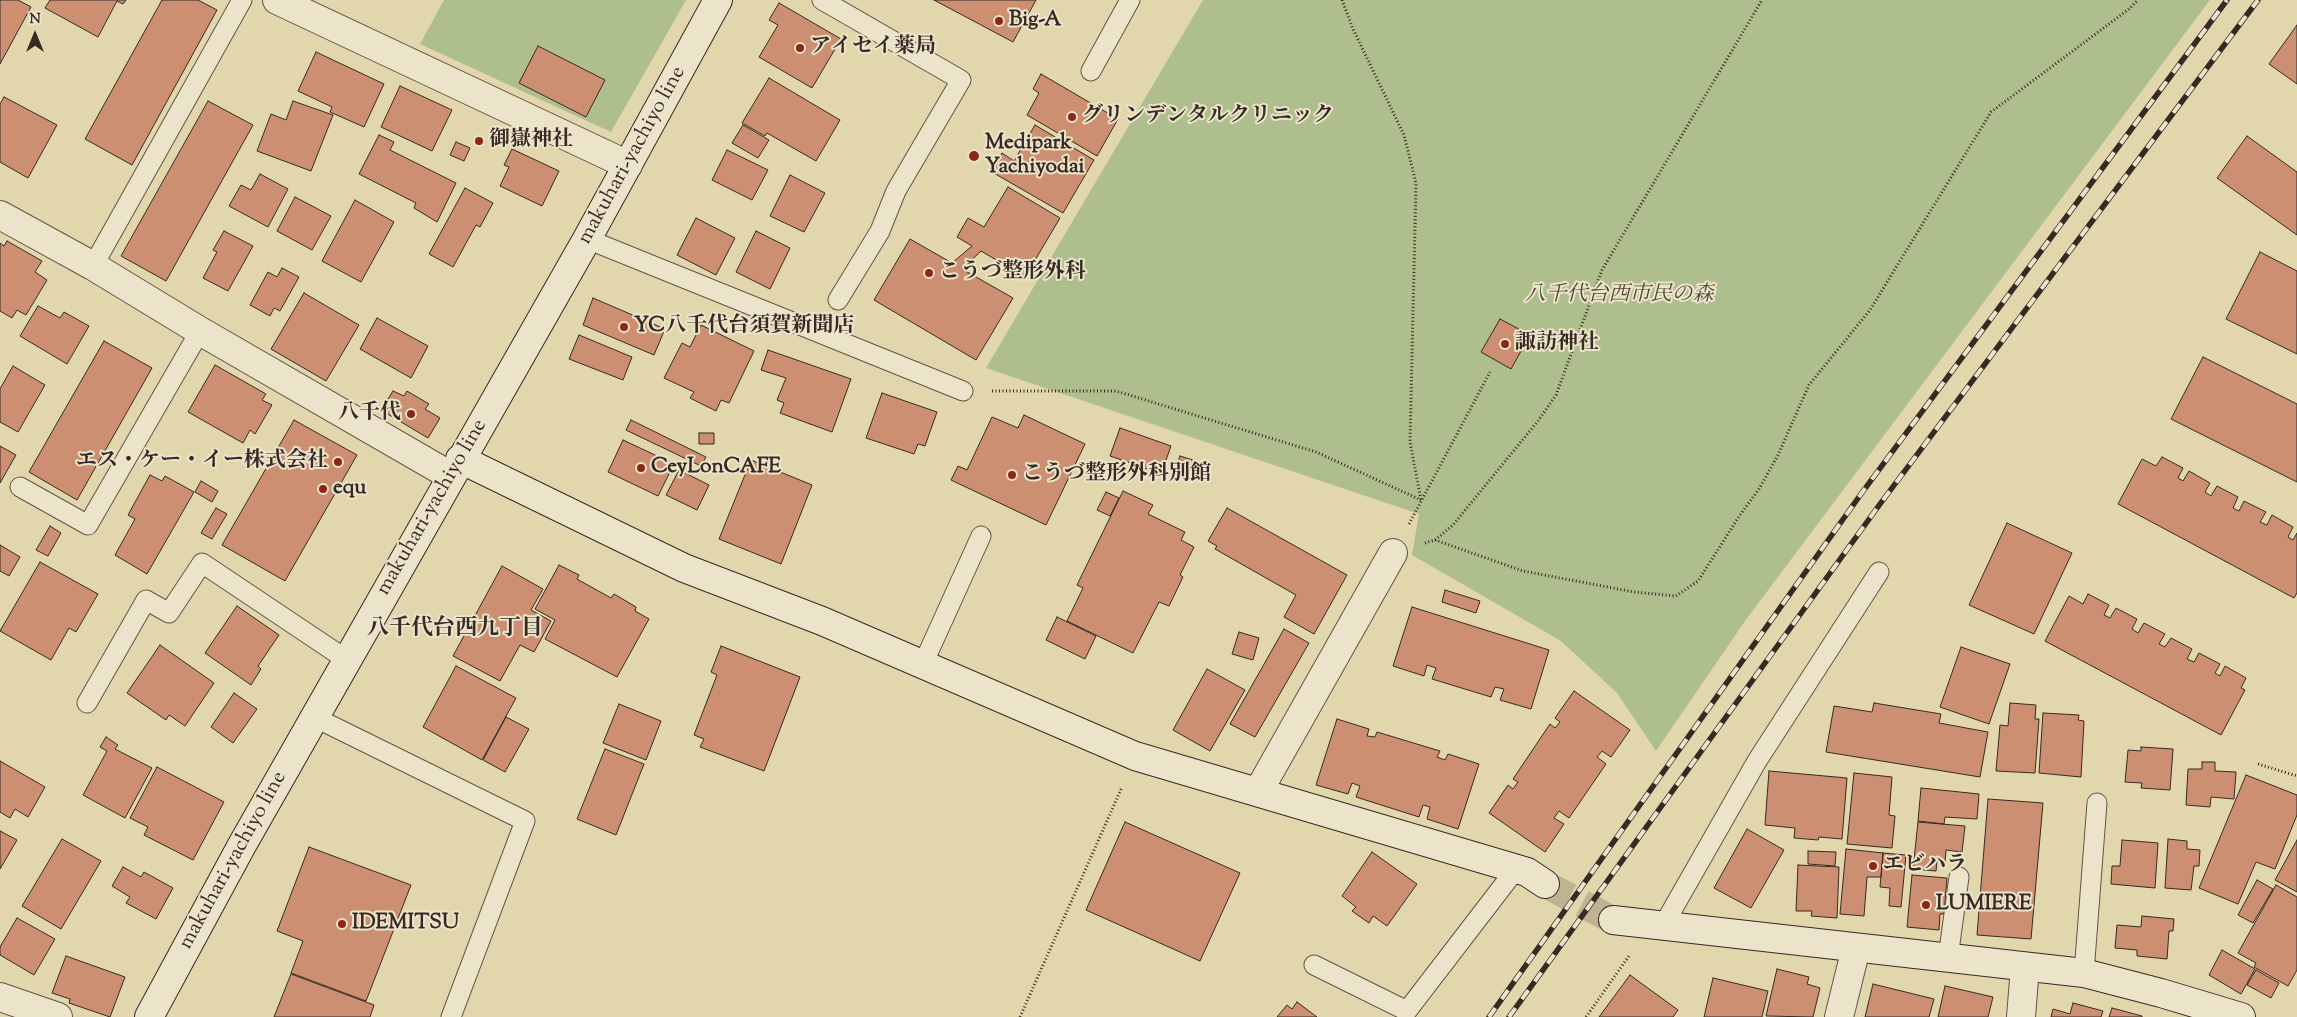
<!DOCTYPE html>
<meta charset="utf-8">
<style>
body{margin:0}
#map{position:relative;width:2297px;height:1017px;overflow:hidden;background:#e2d6ad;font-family:"Sorts Mill Goudy",serif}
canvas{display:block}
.north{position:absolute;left:10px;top:10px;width:50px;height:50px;-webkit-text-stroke:4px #ece4ca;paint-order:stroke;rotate:0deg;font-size:14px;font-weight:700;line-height:20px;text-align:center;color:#372923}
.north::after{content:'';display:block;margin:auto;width:18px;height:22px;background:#372923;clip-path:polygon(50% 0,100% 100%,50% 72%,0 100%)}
</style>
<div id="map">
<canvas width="2297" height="1017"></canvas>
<div class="north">N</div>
</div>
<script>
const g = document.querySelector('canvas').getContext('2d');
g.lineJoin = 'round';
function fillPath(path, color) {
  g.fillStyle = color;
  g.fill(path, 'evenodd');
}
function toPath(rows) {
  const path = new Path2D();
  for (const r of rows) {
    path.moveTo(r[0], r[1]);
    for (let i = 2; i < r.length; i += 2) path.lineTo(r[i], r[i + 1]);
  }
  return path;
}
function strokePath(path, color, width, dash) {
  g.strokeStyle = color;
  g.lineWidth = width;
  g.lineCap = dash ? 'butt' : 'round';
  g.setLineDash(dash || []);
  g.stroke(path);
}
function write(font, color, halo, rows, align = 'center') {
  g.font = font + ' "Sorts Mill Goudy","Noto Serif JP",serif';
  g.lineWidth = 4;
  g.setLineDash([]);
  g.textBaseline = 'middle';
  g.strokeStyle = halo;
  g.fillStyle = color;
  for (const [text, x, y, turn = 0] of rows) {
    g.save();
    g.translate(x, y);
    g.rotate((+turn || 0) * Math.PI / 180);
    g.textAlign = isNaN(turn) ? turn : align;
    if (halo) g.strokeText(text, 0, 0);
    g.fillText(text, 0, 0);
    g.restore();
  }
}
const green = toPath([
 [444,0,686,0,611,132,420,44],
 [1203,0,2210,0,1745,621,1656,751,1617,693,1561,641,1412,555,1419,514,986,368]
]);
const building = toPath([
 [0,0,18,0,31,7,0,64,0,0],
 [50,0,126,0,123,4,117,1,98,37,45,8,50,0],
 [162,0,198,0,217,10,132,165,85,139,162,0],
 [934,0,1036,0,1013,42,934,0],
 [779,3,841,39,812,88,759,57,778,25,769,20,779,3],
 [2297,25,2297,84,2269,64,2297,25],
 [538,46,605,80,586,117,519,83,538,46],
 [316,52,384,84,364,127,330,112,332,107,298,91,316,52],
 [1041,74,1118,119,1097,156,1027,115,1039,93,1033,89,1041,74],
 [769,78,840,120,816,161,767,133,765,136,742,123,769,78],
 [400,86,452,110,432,151,381,127,400,86],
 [4,97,57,125,28,178,0,162,0,104,4,97],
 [208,101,253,125,166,281,121,256,208,101],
 [293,101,333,115,311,171,257,151,271,114,286,120,293,101],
 [743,125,769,140,758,158,732,143,743,125],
 [1035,125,1094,160,1063,213,992,172,1002,153,1014,161,1035,125],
 [379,135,394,142,390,150,456,183,437,222,414,208,416,203,359,174,379,135],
 [2247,136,2297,172,2297,235,2217,178,2247,136],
 [456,142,470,148,464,161,450,155,456,142],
 [512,149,559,171,542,206,500,186,509,167,504,165,512,149],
 [727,150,768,170,752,200,712,180,727,150],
 [260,174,288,189,268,227,229,206,241,185,251,190,260,174],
 [790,175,825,193,804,232,770,216,790,175],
 [1008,187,1060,218,1025,277,981,251,962,269,1013,298,976,360,874,300,910,239,952,263,972,246,957,237,968,218,984,227,1008,187],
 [465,188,493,203,480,227,476,225,453,267,429,254,465,188],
 [295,197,331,216,312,250,277,231,295,197],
 [355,200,394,222,361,282,322,261,355,200],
 [696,218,735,238,716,275,677,255,696,218],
 [224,231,253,246,228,291,203,278,217,252,213,250,224,231],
 [756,231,790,248,770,289,736,272,756,231],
 [7,241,42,261,35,272,47,280,26,315,17,310,12,318,0,311,0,243,4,246,7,241],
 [2260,252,2297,271,2297,354,2226,319,2260,252],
 [282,268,299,277,280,311,274,308,270,316,250,305,268,272,277,277,282,268],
 [304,293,359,325,326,381,271,349,304,293],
 [593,298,665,329,654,355,583,325,593,298],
 [38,306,60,318,64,312,89,326,67,364,20,336,38,306],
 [377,318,428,346,411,378,360,349,377,318],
 [1500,319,1530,335,1511,369,1481,352,1500,319],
 [701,325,754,351,729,403,721,400,716,411,690,398,694,392,664,378,682,343,690,347,701,325],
 [579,335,632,357,623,380,569,359,579,335],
 [104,341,152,368,77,500,29,472,104,341],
 [768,350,851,379,832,432,780,413,784,403,777,400,786,378,761,370,768,350],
 [2203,357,2297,404,2297,482,2171,419,2203,357],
 [215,365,266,394,262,400,272,405,255,434,250,430,243,443,188,412,215,365],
 [13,366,45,385,18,432,0,422,0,389,13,366],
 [393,391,404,396,407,391,429,404,425,409,440,418,428,438,381,410,393,391],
 [882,393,937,412,925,446,918,444,914,454,866,438,882,393],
 [1024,415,1085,444,1046,525,951,480,958,466,967,470,992,417,1018,428,1024,415],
 [294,420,357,455,285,581,222,545,294,420],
 [631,420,706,457,701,466,626,430,631,420],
 [1120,428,1171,446,1161,474,1110,456,1120,428],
 [699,433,714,433,714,444,699,444,699,433],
 [623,440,674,464,658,496,608,472,623,440],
 [0,446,16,455,0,483,0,446],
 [1180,456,1199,462,1193,479,1174,472,1180,456],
 [2162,457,2183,468,2178,478,2183,481,2189,471,2210,483,2205,492,2211,496,2217,486,2238,497,2233,508,2239,511,2244,501,2266,512,2260,522,2267,525,2272,515,2293,527,2288,537,2293,540,2297,533,2297,593,2294,598,2118,504,2142,459,2156,466,2162,457],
 [751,460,812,485,781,564,719,539,751,460],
 [679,470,709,485,697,510,666,495,679,470],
 [150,475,162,481,165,476,194,492,147,574,115,555,135,519,128,515,150,475],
 [201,481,218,491,212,502,195,492,201,481],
 [1123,491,1153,505,1148,514,1185,532,1181,540,1194,547,1180,575,1183,577,1169,606,1159,602,1133,653,1067,621,1083,588,1077,585,1123,491],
 [1106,492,1119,498,1110,516,1097,510,1106,492],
 [216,508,227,514,212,539,201,533,216,508],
 [1227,508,1347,575,1314,634,1284,617,1296,595,1215,549,1217,546,1208,541,1227,508],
 [2007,523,2072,553,2034,634,1969,605,2007,523],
 [50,526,61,533,48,556,36,550,50,526],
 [0,545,20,557,9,576,0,571,0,545],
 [40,562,98,594,76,632,69,628,51,660,0,631,40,562],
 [559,565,579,575,577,579,611,598,614,594,636,607,635,611,649,619,617,677,545,639,555,620,535,609,559,565],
 [502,566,543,589,531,610,551,621,534,652,520,645,500,681,453,656,502,566],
 [1445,590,1480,601,1476,613,1442,602,1445,590],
 [2088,594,2109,605,2104,615,2110,618,2116,608,2137,619,2132,629,2138,633,2144,623,2165,634,2159,644,2165,647,2171,638,2192,649,2187,659,2194,662,2199,653,2220,664,2215,673,2220,676,2225,666,2246,678,2241,688,2245,690,2221,735,2045,641,2069,596,2083,604,2088,594],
 [237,606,279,635,258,666,261,669,251,685,205,653,237,606],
 [1412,607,1549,650,1531,709,1500,700,1504,689,1495,687,1491,697,1432,679,1436,668,1427,665,1424,676,1393,666,1412,607],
 [1057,617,1096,636,1085,659,1046,640,1057,617],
 [1284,629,1309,643,1255,737,1230,724,1284,629],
 [1239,632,1259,638,1253,660,1232,654,1239,632],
 [160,645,214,683,185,726,169,715,166,720,127,693,160,645],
 [721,646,800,677,764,771,700,747,704,739,694,735,717,675,711,672,721,646],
 [1961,647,2010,664,1989,724,1940,707,1961,647],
 [456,666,516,698,482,760,423,727,456,666],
 [1207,669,1245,690,1210,751,1173,730,1207,669],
 [1574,691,1630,730,1611,757,1602,751,1597,757,1606,764,1569,818,1559,811,1554,818,1564,824,1545,852,1489,813,1508,785,1513,789,1518,782,1513,779,1550,724,1555,728,1560,722,1555,718,1574,691],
 [234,693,257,709,233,743,211,727,234,693],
 [1874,703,1941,714,1939,723,1988,732,1980,777,1826,752,1834,706,1872,712,1874,703],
 [2010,703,2036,705,2035,719,2039,719,2035,773,1996,771,2000,725,2008,726,2010,703],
 [619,704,661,721,646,760,603,743,619,704],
 [2043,713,2079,715,2078,720,2084,721,2081,777,2039,773,2043,713],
 [506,717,529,729,505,772,483,760,506,717],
 [1337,719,1369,729,1367,736,1375,737,1377,732,1440,751,1437,757,1445,760,1448,754,1479,764,1458,829,1427,819,1430,807,1423,805,1419,817,1356,797,1360,786,1352,783,1348,794,1316,785,1337,719],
 [106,737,118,745,115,749,152,768,125,818,83,795,107,751,100,747,106,737],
 [2141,747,2173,749,2170,790,2141,788,2142,783,2125,782,2128,750,2141,751,2141,747],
 [605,749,644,764,616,835,577,819,605,749],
 [0,761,45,787,28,817,15,809,10,818,0,812,0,761],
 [2202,762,2215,762,2215,771,2236,772,2234,799,2211,797,2210,807,2186,805,2188,769,2202,769,2202,762],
 [157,767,224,802,193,860,144,835,148,827,130,818,157,767],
 [1769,771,1847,778,1842,839,1819,837,1818,840,1794,838,1795,828,1765,825,1769,771],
 [1854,773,1892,777,1889,815,1895,816,1892,848,1847,844,1854,773],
 [2246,775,2297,795,2297,815,2275,869,2256,862,2238,904,2199,888,2246,775],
 [1921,788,1979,794,1977,819,1945,817,1944,824,1918,821,1921,788],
 [1988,799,2043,803,2031,939,1977,935,1988,799],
 [1125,822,1240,873,1200,961,1086,910,1125,822],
 [1918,822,1965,826,1962,852,1946,850,1945,862,1937,861,1936,871,1913,869,1918,822],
 [1747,829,1784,850,1751,908,1714,888,1747,829],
 [0,831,17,840,0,869,0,831],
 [62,839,101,861,61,929,22,906,62,839],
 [2168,839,2187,841,2187,849,2200,850,2199,866,2194,866,2191,890,2165,888,2168,839],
 [2122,840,2158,843,2155,888,2111,884,2112,866,2120,866,2122,840],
 [2297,840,2297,892,2275,880,2297,840],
 [309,847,411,885,366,1001,291,973,303,941,277,931,309,847],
 [1846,849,1883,853,1881,877,1867,877,1864,916,1840,914,1846,849],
 [1808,851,1836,852,1835,866,1808,864,1808,851],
 [1372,852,1417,884,1387,926,1373,916,1369,923,1352,911,1356,907,1342,896,1372,852],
 [1883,853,1906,855,1901,907,1889,906,1890,888,1880,887,1883,853],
 [1798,865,1839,867,1837,918,1811,916,1812,911,1796,911,1798,865],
 [123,867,141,877,144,872,173,888,156,919,126,903,130,897,112,886,123,867],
 [1912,875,1947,878,1944,914,1940,914,1939,930,1907,927,1912,875],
 [2257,880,2273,889,2253,923,2238,915,2257,880],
 [2276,885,2297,897,2297,970,2288,986,2254,967,2256,963,2238,953,2276,885],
 [2142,916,2174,919,2173,931,2169,931,2167,959,2137,956,2137,950,2115,948,2117,925,2141,927,2142,916],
 [17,918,55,939,34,975,0,955,0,947,17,918],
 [2222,950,2255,969,2241,994,2209,975,2222,950],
 [66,956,125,977,110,1017,69,1003,70,999,52,993,66,956],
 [1777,969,1809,977,1807,984,1820,988,1813,1017,1766,1016,1777,969],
 [2256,970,2279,983,2271,998,2247,985,2256,970],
 [291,974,374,1005,370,1017,274,1017,291,974],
 [1630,975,1678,1010,1673,1017,1599,1017,1630,975],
 [1713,978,1768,991,1762,1017,1704,1017,1713,978],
 [1873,984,1934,999,1929,1017,1865,1017,1873,984],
 [1945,986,1993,997,1988,1017,1938,1017,1945,986],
 [1297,1002,1317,1017,1277,1017,1287,1005,1292,1009,1297,1002],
 [2073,1003,2103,1011,2101,1017,2051,1017,2053,1009,2070,1014,2073,1003],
 [2112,1008,2142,1016,2142,1017,2109,1017,2112,1008]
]);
const streetTunnel = toPath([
 [1545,884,1613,920]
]);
const path = toPath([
 [1342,0,1353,29,1404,135,1416,183,1410,442,1421,500],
 [992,391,1116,391,1316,452,1421,500],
 [1409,524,1490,372],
 [1435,540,1523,571,1634,592,1676,596,1698,581,1740,515,1759,489,1778,455,1809,385,1870,310,1991,112,2129,9,2138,0],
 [1425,543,1435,540,1453,525,1538,421,1556,395,1602,270,1762,0],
 [2258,764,2297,776],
 [1020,1017,1122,787],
 [1586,1017,1629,956]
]);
const lane = toPath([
 [822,0,961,80,896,191,880,231,838,300],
 [1091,71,1130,0],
 [587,239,963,391],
 [93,266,242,0],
 [20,487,88,525,200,331],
 [923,664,981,536],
 [87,703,146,600,169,613,202,563,347,660],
 [314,717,525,821,451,1017],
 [1663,926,1757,761,1879,572],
 [1948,958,1959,877],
 [1314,965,1407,1011,1516,869],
 [2084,973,2097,803]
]);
const street = toPath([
 [277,0,628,165],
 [0,215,93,266,200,331,451,476],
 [1258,792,1393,553],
 [0,997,58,1017],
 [1839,1017,1856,948],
 [2021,1017,2025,967]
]);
const secondary = toPath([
 [460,459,684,568,822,621,1135,756,1527,872,1545,884],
 [1613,920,2084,973,2161,993,2241,1017],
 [149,1017,242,845,587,239,718,0]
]);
const rail = toPath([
 [1489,1017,1861,494,2227,0],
 [1509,1017,1880,504,2258,0]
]);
const markers = [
 [999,21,5,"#8f2418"],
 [800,48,5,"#8f2418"],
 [1072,117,5,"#8f2418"],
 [479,141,5,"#8f2418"],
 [974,156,6,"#8f2418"],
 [929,273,5,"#8f2418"],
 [624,327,5,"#8f2418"],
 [1505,344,5,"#8f2418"],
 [411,414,5,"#8f2418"],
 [338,462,5,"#8f2418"],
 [641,468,5,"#8f2418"],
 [1012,475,5,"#8f2418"],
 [323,489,5,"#8f2418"],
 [1873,866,5,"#8f2418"],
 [1926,905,5,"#8f2418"],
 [342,924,5,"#8f2418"]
];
const poiNames = [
 ["Big-A",1009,21],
 ["アイセイ薬局",810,48],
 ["グリンデンタルクリニック",1082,117],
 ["御嶽神社",489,141],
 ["Medipark",985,144],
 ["Yachiyodai",985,168],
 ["こうづ整形外科",939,273],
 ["YC八千代台須賀新聞店",634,327],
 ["諏訪神社",1515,344],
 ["八千代",401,414,"right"],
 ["エス・ケー・イー株式会社",328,462,"right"],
 ["CeyLonCAFE",651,468],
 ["こうづ整形外科別館",1022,475],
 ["equ",333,489],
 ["エビハラ",1883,866],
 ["LUMIERE",1936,905],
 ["IDEMITSU",352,924]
];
const streetNames = [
 ["makuhari-yachiyo line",633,156,-61],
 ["makuhari-yachiyo line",433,508,-60],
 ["makuhari-yachiyo line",234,861,-61]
];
const parkNames = [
 ["八千代台西市民の森",1619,296]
];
const neighbourhoodNames = [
 ["八千代台西九丁目",455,630]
];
fillPath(green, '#afbe8d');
fillPath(building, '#cd8f72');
strokePath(building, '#372923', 1);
strokePath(streetTunnel, '#c0b391', 28, [28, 14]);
strokePath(lane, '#625446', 21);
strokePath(street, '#625446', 30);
strokePath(secondary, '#372923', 30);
strokePath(path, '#372923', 3, [1, 2.5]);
strokePath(lane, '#ece4ca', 19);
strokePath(street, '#ece4ca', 28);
strokePath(secondary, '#ece4ca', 28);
strokePath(rail, '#372923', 5.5);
strokePath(rail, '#ece4ca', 4, [11]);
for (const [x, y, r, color] of markers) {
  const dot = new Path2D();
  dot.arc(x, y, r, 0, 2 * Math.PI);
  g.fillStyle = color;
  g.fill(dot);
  strokePath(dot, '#ece4ca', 2);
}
write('bold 21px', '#372923', '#ece4ca', poiNames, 'left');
write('21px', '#372923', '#ece4ca', streetNames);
write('italic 21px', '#4f4738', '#ece4ca', parkNames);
write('bold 22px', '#372923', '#ece4ca', neighbourhoodNames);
</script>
